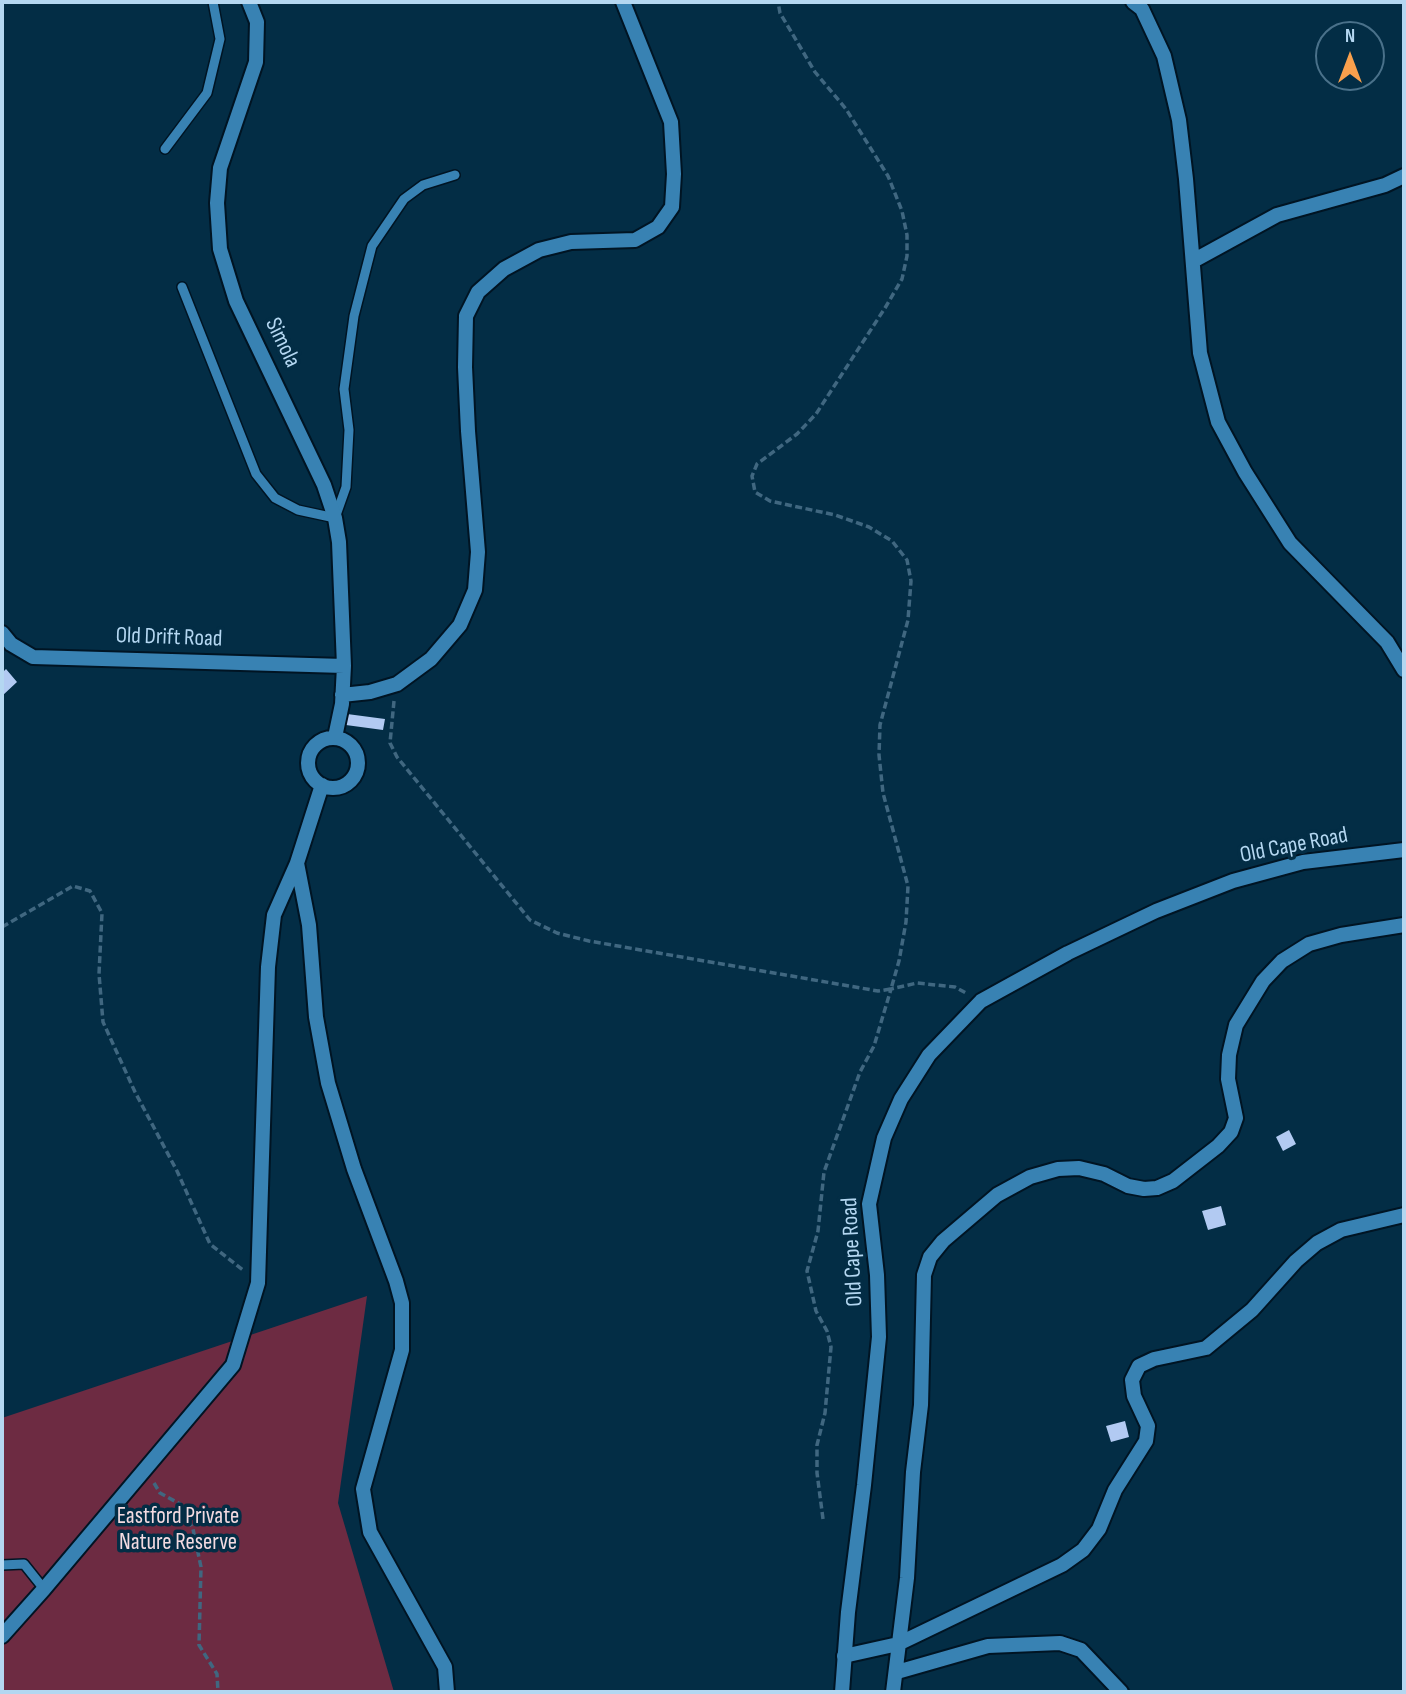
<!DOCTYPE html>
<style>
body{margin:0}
#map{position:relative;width:1406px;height:1694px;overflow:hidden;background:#032d45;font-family:"Sofia Sans Condensed",sans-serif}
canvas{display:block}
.frame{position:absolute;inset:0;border:4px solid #b4d7f1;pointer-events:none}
.north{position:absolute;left:1315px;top:21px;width:70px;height:70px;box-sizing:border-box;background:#032d45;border:2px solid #4a718a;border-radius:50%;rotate:0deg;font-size:19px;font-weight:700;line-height:28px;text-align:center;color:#b4d7f1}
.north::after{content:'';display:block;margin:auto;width:24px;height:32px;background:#f9a04d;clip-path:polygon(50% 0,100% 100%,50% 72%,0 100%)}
</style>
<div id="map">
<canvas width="1406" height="1694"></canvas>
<div class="frame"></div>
<div class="north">N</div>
</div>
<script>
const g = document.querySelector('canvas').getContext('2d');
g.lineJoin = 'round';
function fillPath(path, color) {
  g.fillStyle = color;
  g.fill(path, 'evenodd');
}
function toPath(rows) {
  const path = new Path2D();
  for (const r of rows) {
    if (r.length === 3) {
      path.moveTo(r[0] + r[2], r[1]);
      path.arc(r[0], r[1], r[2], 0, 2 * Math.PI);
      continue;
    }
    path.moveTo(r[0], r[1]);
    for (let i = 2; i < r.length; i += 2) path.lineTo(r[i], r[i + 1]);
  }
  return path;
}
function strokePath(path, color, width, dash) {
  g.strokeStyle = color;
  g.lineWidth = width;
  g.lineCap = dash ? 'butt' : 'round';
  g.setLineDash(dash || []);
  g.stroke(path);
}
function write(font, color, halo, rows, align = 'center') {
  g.font = font + ' "Sofia Sans Condensed",sans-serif';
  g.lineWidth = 7;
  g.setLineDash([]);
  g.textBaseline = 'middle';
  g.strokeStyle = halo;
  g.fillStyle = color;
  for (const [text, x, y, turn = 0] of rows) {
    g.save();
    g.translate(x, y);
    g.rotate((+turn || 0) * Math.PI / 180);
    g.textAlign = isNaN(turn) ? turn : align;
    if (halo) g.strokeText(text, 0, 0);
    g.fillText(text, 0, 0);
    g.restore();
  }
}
const green = toPath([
 [367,1296,338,1503,394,1692,2,1692,2,1418]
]);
const building = toPath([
 [6,669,17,682,2,696,2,673],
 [332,712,385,719,383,730,331,723],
 [1289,1130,1296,1144,1283,1151,1276,1137],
 [1221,1206,1226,1225,1208,1230,1202,1211],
 [1125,1421,1129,1437,1111,1442,1106,1426]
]);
const path = toPath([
 [394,701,390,743,397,757,530,920,557,933,589,941,878,991,891,989,899,961,906,922,908,886,883,793,879,755,880,725,908,620,911,581,907,560,892,541,869,527,835,515,770,501,755,492,752,476,757,464,797,434,816,414,885,308,902,279,907,256,907,235,902,211,888,176,846,109,815,72,780,13,778,2],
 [2,927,73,886,90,891,102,913,99,974,103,1022,135,1092,177,1171,210,1244,243,1270],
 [154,1483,160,1493,180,1504,193,1529,201,1567,199,1645,217,1674,218,1692],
 [823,1519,817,1473,817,1445,825,1413,831,1347,827,1331,816,1311,807,1271,818,1231,824,1172,860,1072,874,1046,891,989,917,983,955,987,966,993]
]);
const service = toPath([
 [165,149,207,93,220,39,213,2],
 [182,287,256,474,275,498,298,510,335,518,346,487,349,430,344,389,354,316,372,246,404,199,423,185,455,175],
 [2,1565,24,1564,44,1589]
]);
const minor = toPath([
 [249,2,257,22,256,62,220,168,217,203,220,249,236,301,324,485,335,518,339,542,344,666,342,704,335,737],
 [1133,2,1142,9,1164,56,1179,120,1186,179,1200,353,1218,422,1245,472,1290,543,1387,642,1404,670],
 [1193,261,1277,215,1385,185,1404,176],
 [2,633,11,644,33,657,344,666],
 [342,695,370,692,397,684,431,659,460,625,475,590,478,552,468,431,465,367,466,316,478,292,504,269,539,250,571,242,635,240,658,227,672,207,674,174,671,122,623,2],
 [333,763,25],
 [297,863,309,925,316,1017,328,1083,354,1169,396,1281,402,1303,402,1350,363,1489,370,1532,445,1667,447,1692],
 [2,1636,44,1589,233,1365,258,1283,268,967,274,915,297,863,322,785],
 [844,1656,898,1644,1062,1565,1083,1550,1099,1529,1115,1490,1146,1441,1148,1426,1134,1396,1132,1380,1139,1366,1154,1359,1206,1348,1252,1310,1296,1261,1317,1243,1341,1230,1404,1215],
 [897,1672,988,1646,1060,1643,1081,1650,1121,1692],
 [893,1692,907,1578,913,1472,921,1405,924,1275,930,1257,943,1241,997,1195,1030,1177,1058,1169,1079,1168,1104,1174,1128,1186,1144,1189,1157,1188,1173,1181,1218,1146,1231,1132,1236,1118,1228,1079,1229,1055,1236,1025,1263,981,1282,961,1309,944,1341,935,1404,925]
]);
const tertiary = toPath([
 [842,1692,848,1612,864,1485,879,1337,877,1275,869,1204,884,1138,901,1099,929,1055,981,1001,1068,953,1156,911,1233,881,1303,862,1404,850]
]);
const streetNames = [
 ["Simola",282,343,64],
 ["Old Drift Road",169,638,2],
 ["Old Cape Road",1294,846,-11],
 ["Old Cape Road",853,1252,-93]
];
const parkNames = [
 ["Eastford Private",178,1517],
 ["Nature Reserve",178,1543]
];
fillPath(green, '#6d2b42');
fillPath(building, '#b2caf2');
strokePath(service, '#001423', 12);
strokePath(minor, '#001423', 18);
strokePath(tertiary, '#001423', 18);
strokePath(path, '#406780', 3.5, [7, 3.5]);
strokePath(service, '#3882b3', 9);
strokePath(minor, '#3882b3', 14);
strokePath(tertiary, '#3882b3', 14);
write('23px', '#b4d7f1', '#032d45', streetNames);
write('23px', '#f3dbe1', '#032d45', parkNames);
</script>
